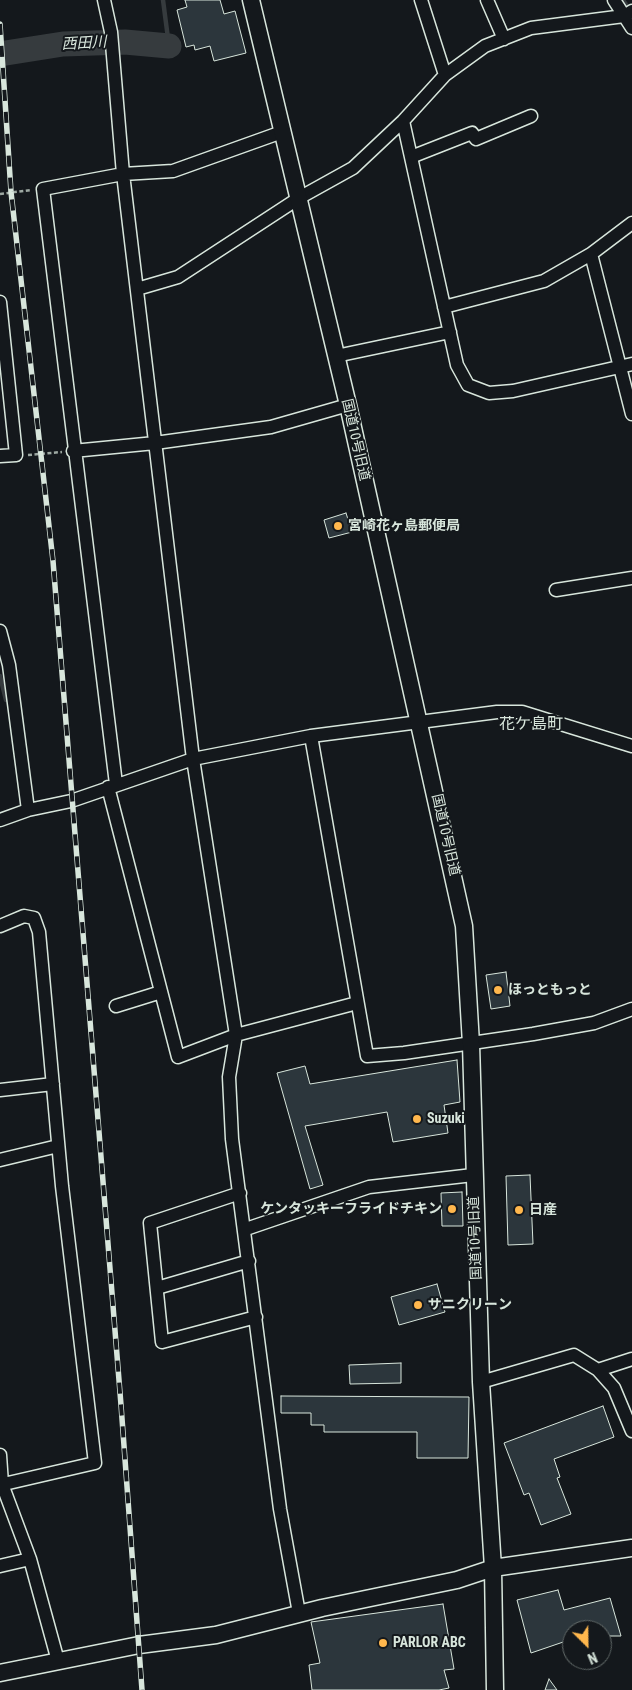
<!DOCTYPE html>
<meta charset="utf-8">
<style>
body{margin:0}
#map{position:relative;width:632px;height:1690px;overflow:hidden;background:#14181c;font-family:"Roboto Condensed",sans-serif}
canvas{display:block}
.north{position:absolute;left:562px;top:1620px;width:50px;height:50px;box-sizing:border-box;background:#14181c;border:1px solid #626a69;border-radius:50%;rotate:157deg;font-size:14px;font-weight:700;line-height:20px;text-align:center;color:#d8e6dc}
.north::after{content:'';display:block;margin:auto;width:18px;height:22px;background:#ffb74d;clip-path:polygon(50% 0,100% 100%,50% 72%,0 100%)}
</style>
<div id="map">
<canvas width="632" height="1690"></canvas>
<div class="north">N</div>
</div>
<script>
const g = document.querySelector('canvas').getContext('2d');
g.lineJoin = 'round';
function toPath(rows) {
  const path = new Path2D();
  for (const r of rows) {
    path.moveTo(r[0], r[1]);
    for (let i = 2; i < r.length; i += 2) path.lineTo(r[i], r[i + 1]);
  }
  return path;
}
function strokePath(path, color, width, dash) {
  g.strokeStyle = color;
  g.lineWidth = width;
  g.lineCap = dash ? 'butt' : 'round';
  g.setLineDash(dash || []);
  g.stroke(path);
}
function fillPath(path, color) {
  g.fillStyle = color;
  g.fill(path, 'evenodd');
}
function write(font, color, halo, rows, align = 'center') {
  g.font = font + ' "Roboto Condensed","Noto Sans JP",sans-serif';
  g.lineWidth = 4;
  g.setLineDash([]);
  g.textBaseline = 'middle';
  g.strokeStyle = halo;
  g.fillStyle = color;
  for (const [text, x, y, turn = 0] of rows) {
    g.save();
    g.translate(x, y);
    g.rotate((+turn || 0) * Math.PI / 180);
    g.textAlign = isNaN(turn) ? turn : align;
    if (halo) g.strokeText(text, 0, 0);
    g.fillText(text, 0, 0);
    g.restore();
  }
}
const stream = toPath([
 [163,0,169,46],
 [623,0,630,11],
 [0,676,6,700]
]);
const river = toPath([
 [0,54,63,44,125,42,169,46]
]);
const building = toPath([
 [185,0,220,0,224,14,235,11,246,53,214,61,210,46,195,50,194,45,186,47,177,10,187,7,185,0],
 [346,513,352,532,329,538,324,520,346,513],
 [506,972,510,1006,491,1009,486,975,506,972],
 [457,1060,460,1102,444,1105,448,1133,393,1142,387,1112,305,1126,323,1185,310,1189,277,1073,305,1066,310,1084,457,1060],
 [530,1175,533,1244,508,1245,506,1176,530,1175],
 [462,1192,463,1226,442,1226,441,1193,462,1192],
 [437,1284,445,1312,399,1325,391,1297,437,1284],
 [401,1363,401,1383,350,1384,349,1365,401,1363],
 [281,1396,469,1397,468,1458,417,1458,417,1432,324,1432,324,1425,311,1425,311,1413,281,1413,281,1396],
 [603,1406,614,1437,554,1459,560,1477,557,1478,571,1514,541,1525,529,1493,524,1495,504,1443,603,1406],
 [558,1590,564,1610,610,1598,621,1636,602,1636,602,1630,572,1630,572,1639,531,1653,517,1600,558,1590],
 [443,1604,454,1669,444,1670,449,1688,439,1690,312,1690,309,1665,320,1663,311,1622,443,1604],
 [549,1679,557,1690,545,1690,549,1679]
]);
const path = toPath([
 [0,194,31,190],
 [28,455,62,452]
]);
const minor = toPath([
 [104,0,111,32,123,174,193,759,236,1035,229,1077,232,1139,280,1509,299,1613],
 [421,0,445,75],
 [487,0,504,39],
 [614,0,632,28],
 [403,121,457,365,468,385,489,393,513,391,632,364],
 [411,157,472,133,476,139,531,116],
 [591,254,632,414],
 [137,289,178,277,299,198,353,168,403,121,445,75,485,46,531,28,624,16,632,11],
 [0,302,16,455,0,456],
 [444,307,544,281,591,254,632,223],
 [336,356,450,332],
 [73,451,155,443,271,427,348,405],
 [556,590,632,578],
 [0,631,9,665,28,810],
 [311,736,367,1056,404,1053,533,1034,594,1023,632,1009],
 [116,784,43,189,123,174,173,171,282,132],
 [108,787,178,1057,236,1035,357,1003],
 [0,820,28,810,71,801,193,759,311,736,497,712,522,712,632,746],
 [0,926,24,916,34,918,39,932,62,1186,95,1463,0,1485],
 [116,1006,161,992],
 [0,1090,53,1084],
 [0,1160,58,1146],
 [240,1193,150,1223,162,1342,256,1317],
 [246,1229,369,1187,473,1175],
 [157,1288,249,1261],
 [598,1370,632,1359],
 [481,1382,574,1355,598,1370,614,1388,632,1431],
 [0,1455,2,1484,30,1559,58,1661],
 [0,1566,30,1559]
]);
const tertiary = toPath([
 [251,0,348,405,464,926,471,1044,481,1382,493,1568,495,1690],
 [0,1673,139,1645,216,1635,322,1608,457,1580,493,1568,632,1548]
]);
const rail = toPath([
 [0,24,11,192,53,561,121,1405,142,1690]
]);
const markers = [
 [338,526,5,"#ffb74d"],
 [498,990,5,"#ffb74d"],
 [417,1119,5,"#ffb74d"],
 [452,1209,5,"#ffb74d"],
 [519,1210,5,"#ffb74d"],
 [418,1305,5,"#ffb74d"],
 [383,1643,5,"#ffb74d"]
];
const streetNames = [
 ["国道10号旧道",355,440,77],
 ["国道10号旧道",445,835,77],
 ["国道10号旧道",476,1238,-92]
];
const poiNames = [
 ["宮崎花ヶ島郵便局",348,526],
 ["ほっともっと",508,990],
 ["Suzuki",427,1119],
 ["ケンタッキーフライドチキン",442,1209,"right"],
 ["日産",529,1210],
 ["サニクリーン",428,1305],
 ["PARLOR ABC",393,1643]
];
const waterNames = [
 ["西田川",84,44,-3]
];
const quarterNames = [
 ["花ケ島町",531,725]
];
strokePath(stream, '#363b3e', 4.5);
strokePath(river, '#363b3e', 25);
fillPath(building, '#2c363c');
strokePath(building, '#d8e6dc', 1);
strokePath(minor, '#d8e6dc', 15);
strokePath(tertiary, '#d8e6dc', 19);
strokePath(path, '#9da8a2', 2.5, [4, 2.5]);
strokePath(minor, '#14181c', 12);
strokePath(tertiary, '#14181c', 16);
strokePath(rail, '#d8e6dc', 5.5);
strokePath(rail, '#14181c', 4, [11]);
for (const [x, y, r, color] of markers) {
  const dot = new Path2D();
  dot.arc(x, y, r, 0, 2 * Math.PI);
  g.fillStyle = color;
  g.fill(dot);
  strokePath(dot, '#14181c', 2);
}
write('14px', '#d8e6dc', '#14181c', streetNames);
write('bold 14px', '#d8e6dc', '#14181c', poiNames, 'left');
write('italic 15px', '#d8e6dc', '#14181c', waterNames);
write('16px', '#d8e6dc', '#14181c', quarterNames);
</script>
